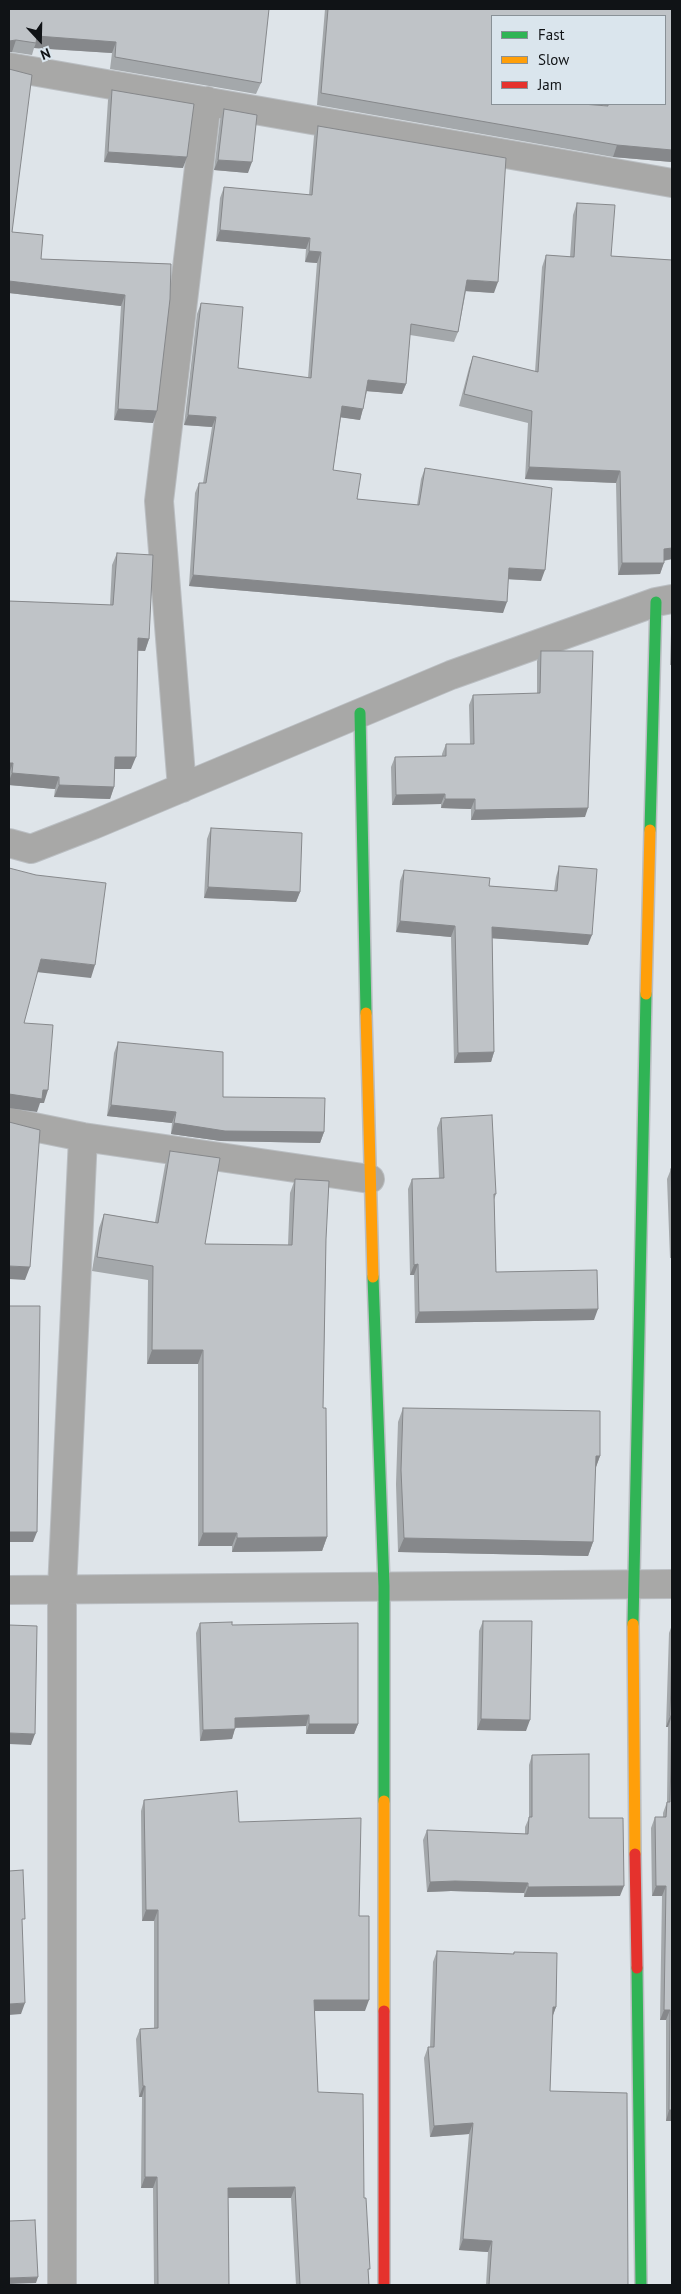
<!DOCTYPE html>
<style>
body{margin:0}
#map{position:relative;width:681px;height:2294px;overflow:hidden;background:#dee4e9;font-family:"PT Sans",sans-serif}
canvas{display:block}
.frame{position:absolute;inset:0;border:10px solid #101316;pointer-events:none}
.legend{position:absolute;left:491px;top:15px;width:175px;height:90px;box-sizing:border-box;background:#dae5ed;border:1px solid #899197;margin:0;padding:6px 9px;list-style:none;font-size:15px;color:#101316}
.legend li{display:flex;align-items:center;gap:10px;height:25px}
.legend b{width:25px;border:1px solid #899197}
.north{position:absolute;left:15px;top:15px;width:50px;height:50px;-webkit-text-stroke:4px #dae5ed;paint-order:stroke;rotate:159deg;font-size:14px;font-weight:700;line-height:20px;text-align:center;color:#101316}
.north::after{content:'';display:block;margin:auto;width:18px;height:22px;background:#101316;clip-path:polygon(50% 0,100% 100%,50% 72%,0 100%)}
</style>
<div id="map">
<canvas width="681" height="2294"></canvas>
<div class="frame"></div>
<ul class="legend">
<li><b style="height:6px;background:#30b455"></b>Fast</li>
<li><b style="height:6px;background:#ff9f0a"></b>Slow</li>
<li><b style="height:6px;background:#e5322d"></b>Jam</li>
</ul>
<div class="north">N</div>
</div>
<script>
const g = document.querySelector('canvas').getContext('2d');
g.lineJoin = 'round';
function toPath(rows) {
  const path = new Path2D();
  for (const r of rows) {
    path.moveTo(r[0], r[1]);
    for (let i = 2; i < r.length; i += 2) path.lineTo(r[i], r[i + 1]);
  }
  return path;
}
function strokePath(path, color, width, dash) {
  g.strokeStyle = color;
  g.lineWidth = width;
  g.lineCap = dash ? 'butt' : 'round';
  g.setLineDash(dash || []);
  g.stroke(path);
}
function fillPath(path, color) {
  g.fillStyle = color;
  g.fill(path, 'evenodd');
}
const street = toPath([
 [9,67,672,183],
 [182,788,159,501,207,101],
 [9,843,31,849,93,825,451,675,656,602,672,599],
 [9,1122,83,1137,370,1179],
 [9,1590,672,1584],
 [62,2285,62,1589,83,1137]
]);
const fast = toPath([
 [360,713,366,1013],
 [650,830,656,602],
 [373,1277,384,1586,384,1801],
 [633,1624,646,994],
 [637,1968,641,2285]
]);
const slow = toPath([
 [646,994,650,830],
 [366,1013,373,1277],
 [633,1624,635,1854],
 [384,1801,384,2011]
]);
const jam = toPath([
 [635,1854,637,1968],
 [384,2011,384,2285]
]);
const wall = toPath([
 [9,9,261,83,256,94,110,69,112,53,34,48,32,55,12,52,9,52],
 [325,9,672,9,672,162,613,157,317,105],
 [492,16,665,16,665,104,605,104,604,106,582,104,492,104],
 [112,90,183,168,104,162,108,100],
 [224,109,248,173,214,170,220,120],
 [318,126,494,293,466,291,458,332,454,342,410,335,406,384,402,394,367,391,360,420,341,417,333,470,357,499,417,505,421,479,425,468,541,581,508,579,503,613,189,586,195,493,199,483,203,483,212,427,184,425,197,314,201,303,238,368,308,378,317,263,305,262,306,249,216,241,220,198,224,187,309,195,314,136],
 [577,203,611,256,672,260,672,559,664,561,660,574,618,575,616,483,525,479,528,423,459,406,469,368,473,356,535,372,542,267,546,255,570,257,573,215],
 [12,232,41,259,171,264,153,423,114,420,121,306,9,293],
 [117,553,149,639,145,651,138,651,131,769,115,769,114,787,110,799,54,797,55,789,9,785,9,601,110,605,112,565],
 [672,629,672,665,670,665,671,633],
 [541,651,585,817,471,820,471,809,441,808,441,804,392,805,391,767,395,757,442,756,442,754,446,744,470,744,469,705,473,695,537,694,537,661],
 [211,828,300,892,296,902,204,898,207,839],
 [559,866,588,945,492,938,494,1052,491,1062,454,1063,451,937,396,932,400,881,404,870,489,886,554,891,556,877],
 [118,1042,223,1097,324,1132,320,1143,221,1141,171,1134,172,1123,107,1116,114,1053],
 [441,1118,496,1194,494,1200,496,1272,594,1320,415,1323,414,1275,410,1275,408,1189,412,1179,439,1178,437,1128],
 [170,1151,205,1244,288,1245,290,1193,295,1179,326,1239,323,1408,327,1537,322,1551,232,1552,232,1546,198,1546,198,1364,147,1364,148,1280,92,1271,99,1228,104,1214,155,1222,165,1165],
 [671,1169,672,1169,672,1258,670,1258,667,1179],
 [403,1408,600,1456,595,1469,593,1542,588,1556,398,1552,396,1484,398,1422],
 [483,1621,526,1731,477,1730,479,1631],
 [200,1623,232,1625,358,1724,354,1734,306,1734,306,1726,235,1727,232,1739,200,1741,196,1633],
 [672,1625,672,2121,666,2121,666,2020,660,2020,662,1896,652,1896,651,1828,655,1817,663,1817,663,1813,667,1802,668,1727,666,1727,669,1633],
 [532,1755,589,1818,620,1896,524,1897,524,1893,451,1891,427,1892,423,1840,427,1830,525,1834,525,1827,529,1818,529,1765],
 [144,1800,239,1822,359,1916,365,2011,314,2011,318,2092,364,2198,369,2285,296,2285,291,2198,228,2198,229,2285,154,2285,153,2188,141,2188,142,2097,139,2097,136,2039,140,2029,154,2028,154,1921,142,1921,141,1811],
 [437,1951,513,1954,514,1952,556,2007,552,2017,550,2091,628,2285,486,2285,488,2252,459,2250,469,2134,430,2137,424,2058,428,2047,430,2047,433,1962]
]);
const shadedWall = toPath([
 [37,36,116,42,112,53,34,48,36,43],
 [16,40,12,52,9,52,9,41],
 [617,145,672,150,672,162,613,157],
 [108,152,187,157,183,168,104,162],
 [218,160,252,162,248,173,214,170],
 [220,230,310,238,306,249,216,241],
 [309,251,321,252,317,263,305,262],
 [467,280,498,282,494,293,464,291],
 [9,281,125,295,121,306,9,293],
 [368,380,406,384,402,394,365,391],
 [342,406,363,409,360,420,338,417],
 [118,409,157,411,153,423,114,420],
 [188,415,216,417,212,427,184,425],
 [529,467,620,471,616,483,525,479],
 [672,548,672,559,660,561,664,549],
 [622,563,664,563,660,574,618,575],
 [509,568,545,570,541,581,505,579],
 [193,575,507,602,503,613,189,586],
 [138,638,149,639,145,651,134,650],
 [115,757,136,757,131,769,111,769],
 [9,763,13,763,9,774],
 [12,773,59,777,55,789,9,785,9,781],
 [59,785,114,787,110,799,54,797],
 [445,794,441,804,392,805,396,795],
 [445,799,475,799,471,809,441,808],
 [588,808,585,817,471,820,475,810],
 [208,887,300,892,296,902,204,898],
 [400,921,455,926,451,937,396,932],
 [492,927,592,935,588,945,488,938],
 [41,959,95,965,91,978,36,972],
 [494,1052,491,1062,454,1063,458,1053],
 [43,1090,48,1090,44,1103,40,1103,37,1112,9,1108,9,1094],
 [111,1105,176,1112,172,1123,107,1116],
 [174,1123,324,1132,320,1143,221,1141,171,1134],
 [418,1264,414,1275,410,1275,414,1265],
 [9,1266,30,1267,25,1280,9,1279],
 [598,1309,594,1320,415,1323,419,1312],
 [152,1350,203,1350,198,1364,147,1364],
 [596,1456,600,1456,595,1470],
 [9,1532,37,1532,33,1542,9,1542],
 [203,1533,237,1533,232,1546,198,1546],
 [327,1537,322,1551,232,1552,237,1538],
 [404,1538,593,1542,588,1556,398,1552],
 [309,1715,306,1726,231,1728,235,1718],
 [670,1716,672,1716,668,1727,666,1727],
 [481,1719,530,1720,526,1731,477,1730],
 [309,1724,358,1724,354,1734,306,1734],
 [235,1729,232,1739,200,1741,203,1730],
 [9,1733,35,1734,31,1745,9,1744],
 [455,1881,528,1883,524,1893,451,1891,427,1892,430,1882],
 [624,1886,620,1896,524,1897,528,1887],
 [656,1886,666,1886,662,1896,652,1896],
 [146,1910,158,1910,154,1921,142,1921],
 [314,2000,369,2000,365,2011,310,2011],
 [25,2003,21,2014,9,2015,9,2004],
 [553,2007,556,2007,552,2018],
 [664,2010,670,2010,666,2020,660,2020],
 [143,2086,145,2086,142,2097,139,2097],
 [669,2110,672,2110,672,2121,666,2121],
 [473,2123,469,2134,430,2137,434,2126],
 [145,2177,157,2177,153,2188,141,2188],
 [295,2187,291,2198,224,2198,228,2188],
 [463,2239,492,2241,488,2252,459,2250],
 [38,2277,36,2283,9,2284,9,2278]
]);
const building = toPath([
 [9,9,269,9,261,83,115,57,116,42,37,36,36,43,16,40,9,41,9,9],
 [328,9,672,9,672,150,617,145,321,93,328,9],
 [492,16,665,16,665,104,608,104,608,106,582,104,492,104,492,16],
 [9,69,32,75,12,232,43,235,41,259,171,264,170,299,157,411,118,409,125,295,9,281,9,69],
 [112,90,194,104,187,157,108,152,112,90],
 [224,109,257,115,252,162,218,160,224,109],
 [318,126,506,158,498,282,467,280,458,332,411,324,406,384,368,380,363,409,342,406,333,470,361,474,357,499,419,505,425,468,552,488,545,570,509,568,507,602,193,575,199,483,206,483,216,417,188,415,201,303,243,307,238,368,311,378,321,252,309,251,310,238,220,230,224,187,312,195,318,126],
 [577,203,615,205,611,256,672,260,672,548,664,549,664,563,622,563,620,471,529,467,532,411,464,394,473,356,538,372,546,255,574,257,577,203],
 [117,553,153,555,149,639,138,638,136,757,115,757,114,787,59,785,59,777,12,773,13,763,9,763,9,601,113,605,117,553],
 [541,651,593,651,588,808,475,810,475,799,445,799,445,794,396,795,395,757,446,756,446,744,474,744,473,695,540,693,541,651],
 [211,828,302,833,300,892,208,887,211,828],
 [559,866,597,869,592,935,492,927,494,1052,458,1053,455,926,400,921,404,870,490,878,489,886,557,891,559,866],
 [9,868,36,875,106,883,95,965,41,959,24,1023,53,1025,48,1090,43,1090,42,1099,9,1094,9,868],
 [118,1042,223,1052,223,1097,325,1098,324,1132,225,1131,174,1123,176,1112,111,1105,118,1042],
 [492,1115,496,1194,494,1194,496,1272,597,1270,598,1309,419,1312,418,1264,414,1265,412,1179,444,1178,441,1118,492,1115],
 [9,1122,40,1130,30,1267,9,1266,9,1122],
 [170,1151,220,1158,205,1244,292,1245,295,1179,329,1181,326,1239,323,1408,326,1408,327,1537,237,1538,237,1533,203,1533,203,1350,152,1350,153,1266,97,1257,104,1214,158,1223,170,1151],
 [671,1169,672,1169,672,1208,671,1169],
 [9,1306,40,1306,37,1532,9,1532,9,1306],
 [403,1408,600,1411,600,1456,596,1456,593,1542,404,1538,401,1470,403,1408],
 [483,1621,532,1621,530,1720,481,1719,483,1621],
 [232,1622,232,1625,358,1623,358,1724,309,1724,309,1715,235,1718,235,1729,203,1730,200,1623,232,1622],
 [9,1625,37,1626,35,1734,9,1733,9,1625],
 [672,1648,672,2110,669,2110,670,2010,664,2010,666,1886,656,1886,655,1817,666,1817,667,1802,670,1802,672,1716,670,1716,672,1648],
 [589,1754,589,1818,623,1818,624,1886,528,1887,528,1883,455,1881,430,1882,427,1830,528,1834,529,1817,532,1817,532,1755,589,1754],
 [237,1791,239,1822,361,1818,359,1916,369,1916,369,2000,314,2000,318,2092,363,2094,364,2198,366,2198,370,2269,368,2269,369,2285,300,2285,295,2187,228,2188,229,2285,158,2285,157,2177,145,2177,145,2086,143,2086,140,2029,158,2028,158,1910,146,1910,144,1800,237,1791],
 [23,1870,25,1919,22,1919,25,2003,9,2004,9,1871,23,1870],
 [437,1951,514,1954,514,1952,557,1953,556,2007,553,2007,550,2091,627,2093,628,2285,489,2285,492,2241,463,2239,473,2123,434,2126,428,2047,434,2047,437,1951],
 [35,2220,38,2277,9,2278,9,2221,35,2220]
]);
strokePath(street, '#babec2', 30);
strokePath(fast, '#babec2', 14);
strokePath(slow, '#babec2', 14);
strokePath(jam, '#babec2', 14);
strokePath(street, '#a8a8a7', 28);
strokePath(fast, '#30b455', 11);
strokePath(slow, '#ff9f0a', 11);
strokePath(jam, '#e5322d', 11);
fillPath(wall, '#a4a8ab');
fillPath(shadedWall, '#86888b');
fillPath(building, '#bfc3c7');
strokePath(building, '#86888b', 1);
</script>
